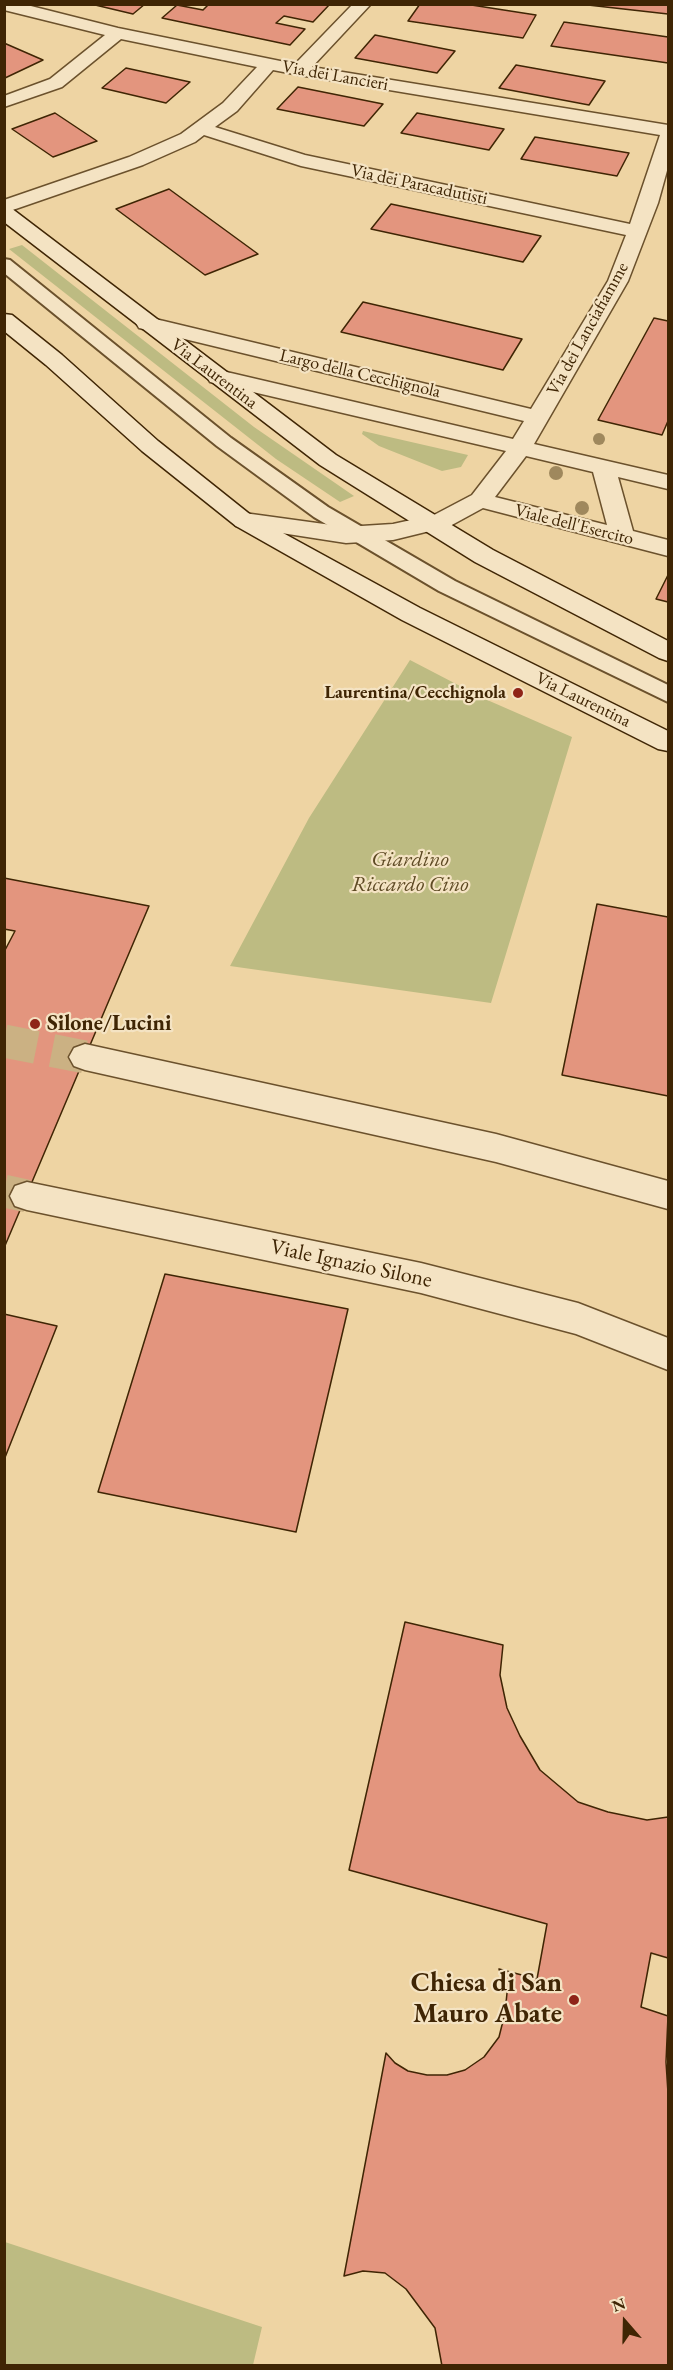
<!DOCTYPE html>
<style>
body{margin:0}
#map{position:relative;width:673px;height:2370px;overflow:hidden;background:#eed4a3;font-family:"EB Garamond",serif}
canvas{display:block}
.frame{position:absolute;inset:0;border:6px solid #3f2504;pointer-events:none}
.north{position:absolute;left:595px;top:2292px;width:60px;height:60px;-webkit-text-stroke:4px #f4e3c3;paint-order:stroke;rotate:340deg;font-size:16px;font-weight:700;line-height:24px;text-align:center;color:#3f2504}
.north::after{content:'';display:block;margin:auto;width:21px;height:27px;background:#3f2504;clip-path:polygon(50% 0,100% 100%,50% 72%,0 100%)}
</style>
<div id="map">
<canvas width="673" height="2370"></canvas>
<div class="frame"></div>
<div class="north">N</div>
</div>
<script>
const g = document.querySelector('canvas').getContext('2d');
g.lineJoin = 'round';
function fillPath(path, color) {
  g.fillStyle = color;
  g.fill(path, 'evenodd');
}
function toPath(rows) {
  const path = new Path2D();
  for (const r of rows) {
    path.moveTo(r[0], r[1]);
    for (let i = 2; i < r.length; i += 2) path.lineTo(r[i], r[i + 1]);
  }
  return path;
}
function strokePath(path, color, width, dash) {
  g.strokeStyle = color;
  g.lineWidth = width;
  g.lineCap = dash ? 'butt' : 'round';
  g.setLineDash(dash || []);
  g.stroke(path);
}
function write(font, color, halo, rows, align = 'center') {
  g.font = font + ' "EB Garamond",serif';
  g.lineWidth = 4.5;
  g.setLineDash([]);
  g.textBaseline = 'middle';
  g.strokeStyle = halo;
  g.fillStyle = color;
  for (const [text, x, y, turn = 0] of rows) {
    g.save();
    g.translate(x, y);
    g.rotate((+turn || 0) * Math.PI / 180);
    g.textAlign = isNaN(turn) ? turn : align;
    if (halo) g.strokeText(text, 0, 0);
    g.fillText(text, 0, 0);
    g.restore();
  }
}
const green = toPath([
 [22,245,254,427,354,496,340,502,276,459,9,249],
 [363,431,468,455,461,467,442,471,379,446,362,434],
 [410,660,485,699,572,737,491,1003,230,966,309,818],
 [5,2242,262,2327,253,2365,5,2365]
]);
const building = toPath([
 [91,4,145,4,133,14,91,4],
 [209,4,330,4,313,22,284,16,276,23,305,29,290,45,162,18,177,5,203,10,209,4],
 [420,4,465,4,536,15,523,38,408,21,420,4],
 [579,4,668,4,668,14,579,4],
 [564,22,668,37,668,63,551,46,564,22],
 [375,35,455,51,437,73,355,58,375,35],
 [4,43,43,60,5,78,4,43],
 [516,65,605,81,589,105,499,88,516,65],
 [126,68,190,82,166,103,102,88,126,68],
 [298,87,383,104,364,126,277,109,298,87],
 [55,113,97,141,53,157,12,129,55,113],
 [417,113,504,129,489,150,401,133,417,113],
 [535,137,629,153,617,176,521,159,535,137],
 [169,189,258,254,205,275,116,209,169,189],
 [391,204,541,236,523,262,371,229,391,204],
 [363,302,522,339,503,370,341,332,363,302],
 [654,318,668,321,668,421,662,435,598,420,654,318],
 [668,575,668,602,656,599,668,575],
 [4,878,149,906,4,1248,4,952,15,931,4,929,4,878],
 [597,904,668,917,668,1096,562,1075,597,904],
 [165,1274,348,1309,296,1532,98,1492,165,1274],
 [4,1314,57,1326,4,1460,4,1314],
 [405,1622,503,1645,500,1675,507,1708,520,1736,540,1770,578,1802,608,1812,647,1820,668,1817,668,1958,651,1953,641,2007,668,2016,666,2062,668,2093,668,2366,442,2366,435,2328,406,2289,385,2273,363,2271,344,2276,386,2053,395,2063,408,2071,427,2075,447,2075,465,2070,484,2057,499,2037,505,2013,507,1993,499,1969,537,1979,547,1924,349,1870,405,1622]
]);
const tertiaryTunnel = toPath([
 [4,1041,85,1057],
 [4,1191,27,1196]
]);
const service = toPath([
 [4,259,10,260,231,438,328,507,455,581,668,685,668,702,439,591,314,517,217,446,4,273,4,259]
]);
const minor = toPath([
 [4,4,23,4,118,28,295,64,353,4,371,4,312,67,668,125,668,167,658,203,628,281,534,444,668,475,668,489,618,477,633,531,668,540,668,556,483,508,450,526,393,540,346,543,236,526,232,521,236,516,244,513,346,527,393,524,434,515,472,495,506,451,210,382,207,377,210,372,218,370,513,439,524,421,139,328,136,323,139,318,147,317,531,409,608,281,626,235,301,166,204,135,195,142,143,165,4,213,4,200,129,157,181,134,223,103,257,67,121,39,62,87,4,107,4,96,50,79,105,35,4,10,4,4],
 [273,70,299,75,660,135,630,224,305,155,215,127,237,111,273,70],
 [526,456,593,472,607,525,495,497,526,456]
]);
const tertiary = toPath([
 [85,1044,496,1134,668,1181,668,1209,496,1162,85,1070,74,1066,69,1057,74,1048,85,1044],
 [27,1182,421,1263,578,1303,668,1338,668,1370,576,1334,421,1293,27,1210,15,1206,10,1196,15,1186,27,1182]
]);
const secondary = toPath([
 [4,206,11,208,336,455,493,550,668,641,668,661,659,658,475,562,320,465,4,222,4,206],
 [4,314,12,315,62,355,158,441,252,516,420,608,668,731,668,751,658,749,402,620,236,526,142,451,46,365,4,331,4,314]
]);
const trees = [
 [599,439,6],
 [556,473,7],
 [582,508,7]
];
const markers = [
 [518,693,6,"#8f2418"],
 [35,1024,6,"#8f2418"],
 [574,2000,6,"#8f2418"]
];
const farStreetnames = [
 ["Via dei Lancieri",335,76,10],
 ["Via dei Paracadutisti",419,185,12],
 ["Via dei Lanciafiamme",588,329,-61],
 ["Via Laurentina",214,374,37],
 ["Largo della Cecchignola",360,374,13],
 ["Viale dell'Esercito",574,525,14],
 ["Via Laurentina",583,700,26]
];
const farPoinames = [
 ["Laurentina/Cecchignola",506,693]
];
const parkNames = [
 ["Giardino",410,860],
 ["Riccardo Cino",410,885]
];
const poiNames = [
 ["Silone/Lucini",47,1024]
];
const streetNames = [
 ["Viale Ignazio Silone",351,1264,12]
];
const nearPoinames = [
 ["Chiesa di San",562,1984],
 ["Mauro Abate",562,2015]
];
fillPath(green, '#bdbb82');
fillPath(building, '#e3957e');
strokePath(building, '#3f2504', 1.5);
strokePath(tertiaryTunnel, '#cbb183', 33, [33, 16]);
strokePath(service, '#6b512c', 4);
strokePath(minor, '#6b512c', 3);
strokePath(tertiary, '#6b512c', 3);
strokePath(secondary, '#3f2504', 3);
fillPath(service, '#f4e3c3');
fillPath(minor, '#f4e3c3');
fillPath(tertiary, '#f4e3c3');
fillPath(secondary, '#f4e3c3');
g.fillStyle = '#9f885d';
for (const [x, y, r] of trees) {
  g.beginPath();
  g.arc(x, y, r, 0, 2 * Math.PI);
  g.fill();
}
for (const [x, y, r, color] of markers) {
  const dot = new Path2D();
  dot.arc(x, y, r, 0, 2 * Math.PI);
  g.fillStyle = color;
  g.fill(dot);
  strokePath(dot, '#f4e3c3', 2);
}
write('18px', '#3f2504', '#f4e3c3', farStreetnames);
write('bold 18px', '#3f2504', '#f4e3c3', farPoinames, 'right');
write('italic 22px', '#5e4a24', '#f4e3c3', parkNames);
write('bold 22px', '#3f2504', '#f4e3c3', poiNames, 'left');
write('22px', '#3f2504', '#f4e3c3', streetNames);
write('bold 27px', '#3f2504', '#f4e3c3', nearPoinames, 'right');
</script>
